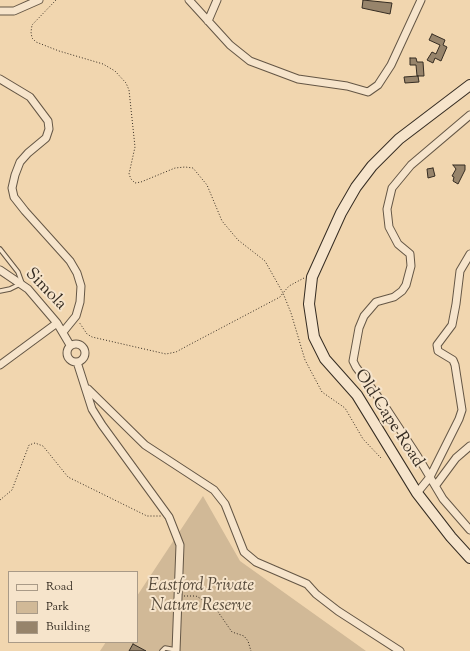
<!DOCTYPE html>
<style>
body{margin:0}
#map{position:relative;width:470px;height:651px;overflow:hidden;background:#f1d6af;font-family:"Sorts Mill Goudy",serif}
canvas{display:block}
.legend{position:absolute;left:8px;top:571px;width:130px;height:72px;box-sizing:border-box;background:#f6e4cb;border:1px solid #a99a87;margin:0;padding:5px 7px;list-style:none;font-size:12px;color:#352c22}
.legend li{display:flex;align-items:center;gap:8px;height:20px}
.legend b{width:20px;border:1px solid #a99a87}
</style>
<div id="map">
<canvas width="470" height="651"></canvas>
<ul class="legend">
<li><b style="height:5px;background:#f6e4cb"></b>Road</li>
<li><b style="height:11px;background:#d1b997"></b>Park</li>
<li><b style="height:11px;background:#97846b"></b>Building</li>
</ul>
</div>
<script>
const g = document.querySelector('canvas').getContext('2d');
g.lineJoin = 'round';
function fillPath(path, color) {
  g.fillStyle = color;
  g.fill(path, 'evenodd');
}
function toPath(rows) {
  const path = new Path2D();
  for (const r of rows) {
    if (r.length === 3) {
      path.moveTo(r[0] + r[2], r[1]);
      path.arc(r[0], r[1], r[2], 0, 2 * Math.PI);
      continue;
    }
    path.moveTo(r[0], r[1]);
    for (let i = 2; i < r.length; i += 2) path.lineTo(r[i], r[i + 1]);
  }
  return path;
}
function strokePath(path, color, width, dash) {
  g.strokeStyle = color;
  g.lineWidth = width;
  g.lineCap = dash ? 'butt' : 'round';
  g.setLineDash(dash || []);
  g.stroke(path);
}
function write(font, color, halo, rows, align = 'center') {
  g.font = font + ' "Sorts Mill Goudy",serif';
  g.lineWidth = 4;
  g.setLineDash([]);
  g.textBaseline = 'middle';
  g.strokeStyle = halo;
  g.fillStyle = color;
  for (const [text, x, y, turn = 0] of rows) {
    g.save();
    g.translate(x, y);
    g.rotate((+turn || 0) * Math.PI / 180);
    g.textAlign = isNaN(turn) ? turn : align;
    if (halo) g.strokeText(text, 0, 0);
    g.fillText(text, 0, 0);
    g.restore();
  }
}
const green = toPath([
 [203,496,240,561,366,651,100,651,106,642,137,642,137,596]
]);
const building = toPath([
 [363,0,392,3,390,14,362,8,363,0],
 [432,34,445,40,443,45,447,47,441,61,435,58,433,63,427,60,432,52,436,54,440,45,429,40,432,34],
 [410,58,416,58,417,62,423,62,424,76,417,76,416,65,410,65,410,58],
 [418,76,419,82,405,83,404,77,418,76],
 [453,165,465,165,465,170,458,184,453,181,454,177,452,176,456,169,453,165],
 [433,168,435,176,428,178,427,169,433,168],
 [133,644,146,651,129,651,133,644]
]);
const path = toPath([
 [56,0,32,25,31,32,32,38,36,42,59,51,103,64,115,71,126,83,129,90,135,147,129,174,131,179,135,183,141,182,175,168,185,167,193,168,207,185,222,221,238,240,265,261,283,293,280,297,187,346,176,352,166,354,92,337,87,334,79,322],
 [304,278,289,286,283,293,291,313,305,360,322,392,345,408,363,439,381,458],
 [0,500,12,490,29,445,35,443,43,446,68,477,147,516,161,516],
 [184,596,196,596,205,601,216,609,232,632,244,636,248,641,251,651]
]);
const lane = toPath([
 [0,249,18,272,22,283,10,289,0,291],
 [162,651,165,648,176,650]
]);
const street = toPath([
 [189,0,230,45,250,61,298,79,347,86,368,92,378,85,391,65,421,0],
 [0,11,14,11,39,0],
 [208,21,217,0],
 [0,79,30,97,48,121,49,129,46,138,28,153,20,162,15,175,12,188,14,197,25,211,70,261,77,273,81,286,80,302,76,316,63,332],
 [470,115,411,165,392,188,387,209,389,227,398,244,410,254,411,266,406,285,402,291,394,297,376,302,364,316,359,328,353,361,356,367,384,405,418,457,443,499,470,530],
 [0,270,28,289,57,323,70,345],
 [76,353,9],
 [77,362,92,409,102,425,169,517,180,545,176,651],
 [0,365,57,323],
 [88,389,145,445,214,490,225,504,244,552,256,562,307,584,316,594,338,611,400,651],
 [436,485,456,458,470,446],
 [417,493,430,477,459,419,462,410,455,365,453,360,438,351,437,345,452,325,456,304,460,271,470,254]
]);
const secondary = toPath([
 [470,85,399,139,372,166,356,187,341,213,312,277,309,304,314,337,325,359,357,395,417,493,451,537,470,558]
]);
const streetNames = [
 ["Simola",45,290,46],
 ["Old Cape Road",388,419,57]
];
const parkNames = [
 ["Eastford Private",201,587],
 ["Nature Reserve",201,607]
];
fillPath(green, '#d1b997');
fillPath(building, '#97846b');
strokePath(building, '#352c22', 1);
strokePath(lane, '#645645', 5.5);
strokePath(street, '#645645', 9);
strokePath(secondary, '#352c22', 12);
strokePath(path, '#352c22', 1, [1, 2]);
strokePath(lane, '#f6e4cb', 3.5);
strokePath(street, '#f6e4cb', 7);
strokePath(secondary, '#f6e4cb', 10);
write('17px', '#352c22', '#f6e4cb', streetNames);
write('italic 17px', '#544839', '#f6e4cb', parkNames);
</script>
